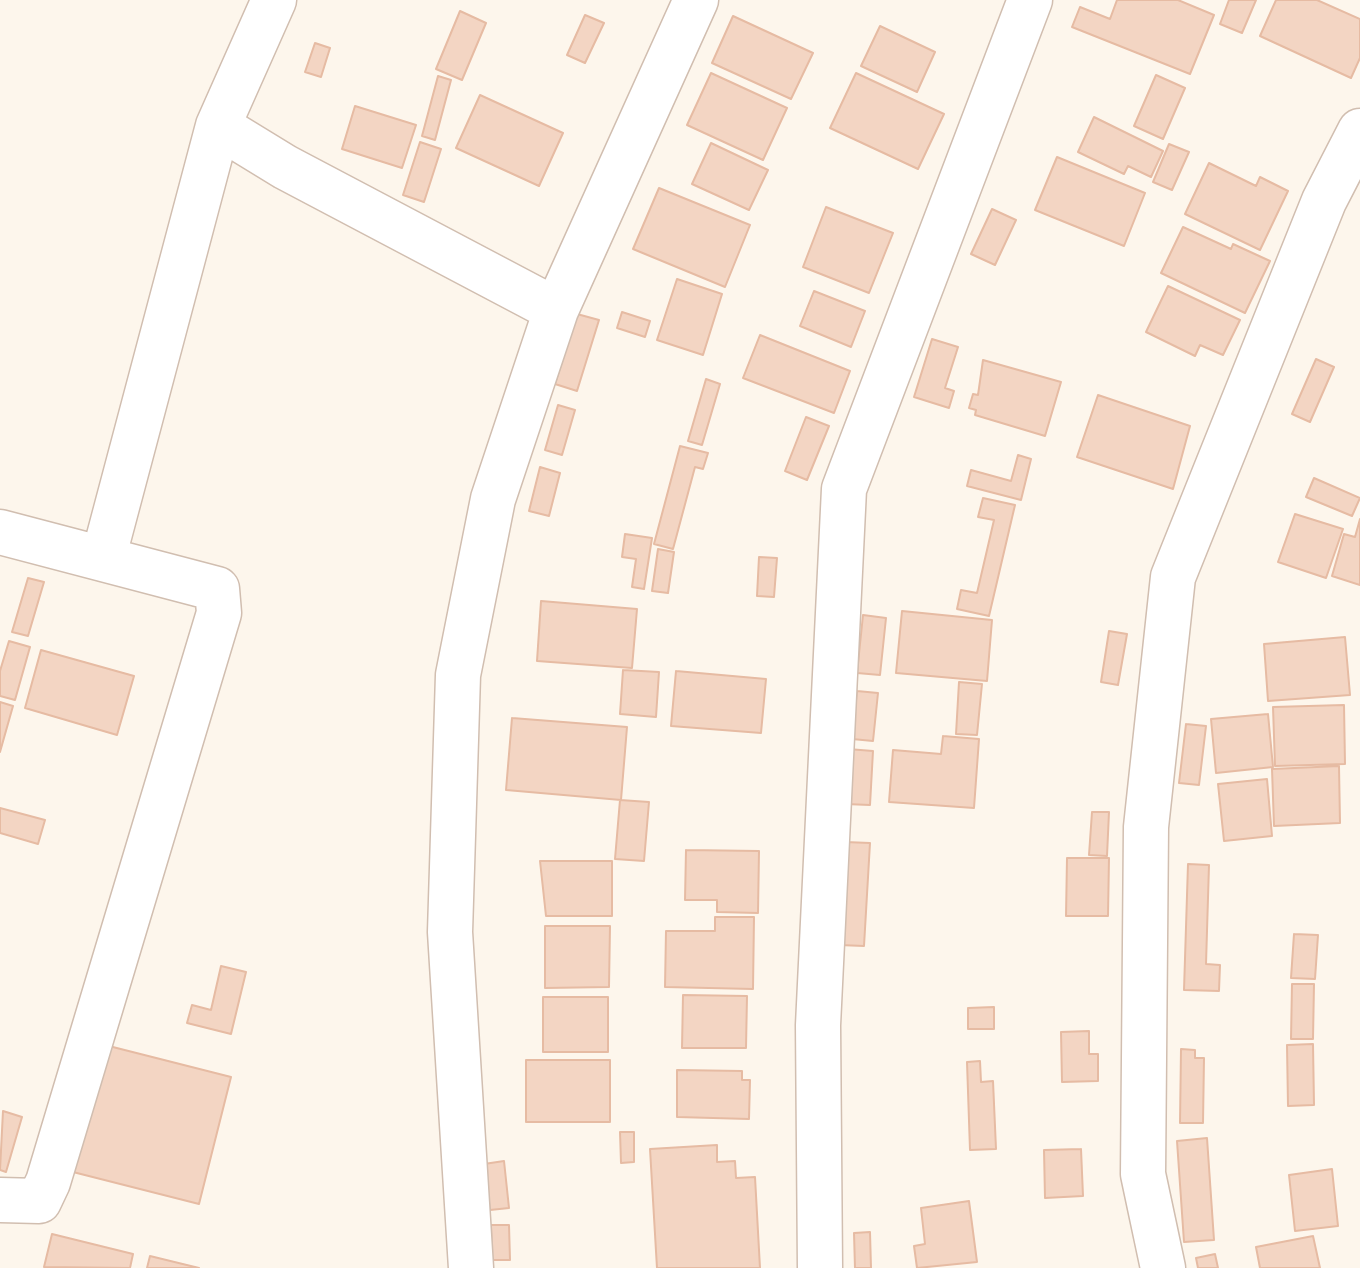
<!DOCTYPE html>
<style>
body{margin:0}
canvas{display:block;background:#fdf6ec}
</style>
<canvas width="1360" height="1268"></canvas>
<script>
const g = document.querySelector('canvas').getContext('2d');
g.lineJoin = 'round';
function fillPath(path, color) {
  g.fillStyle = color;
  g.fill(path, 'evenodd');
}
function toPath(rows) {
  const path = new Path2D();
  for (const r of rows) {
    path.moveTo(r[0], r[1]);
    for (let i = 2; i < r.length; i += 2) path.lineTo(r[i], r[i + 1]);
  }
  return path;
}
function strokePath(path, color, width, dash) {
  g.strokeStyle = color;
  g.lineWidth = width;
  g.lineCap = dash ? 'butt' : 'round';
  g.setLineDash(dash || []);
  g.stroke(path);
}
const building = toPath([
 [1117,0,1178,0,1214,15,1190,74,1072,27,1080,7,1110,19,1117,0],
 [1229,0,1256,0,1242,33,1220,24,1229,0],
 [1276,0,1317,0,1360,19,1360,58,1351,78,1260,36,1276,0],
 [460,11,486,23,462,80,436,69,460,11],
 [585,15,604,23,585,63,567,55,585,15],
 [733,16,813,53,791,99,712,63,733,16],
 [880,26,935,52,917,92,861,66,880,26],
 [315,43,330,48,321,77,305,72,315,43],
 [711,73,787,108,763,160,687,125,711,73],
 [856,73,944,114,918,169,830,128,856,73],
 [1156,75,1185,88,1163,139,1134,126,1156,75],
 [438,76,451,80,435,140,422,136,438,76],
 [480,95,563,133,539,186,456,148,480,95],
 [355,106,416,125,402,168,342,149,355,106],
 [1094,117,1163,151,1151,177,1128,166,1124,174,1078,152,1094,117],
 [420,142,441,149,424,202,403,195,420,142],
 [711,143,768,170,749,210,692,184,711,143],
 [1169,144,1189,152,1172,190,1153,182,1169,144],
 [1057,157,1145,193,1124,246,1035,210,1057,157],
 [1209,163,1256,186,1260,177,1288,191,1260,250,1185,214,1209,163],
 [659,188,750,225,725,287,633,249,659,188],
 [826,207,893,233,869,293,803,267,826,207],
 [992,209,1016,220,995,265,971,254,992,209],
 [1183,227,1231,249,1233,244,1270,261,1245,313,1161,273,1183,227],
 [677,279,722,294,703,355,657,340,677,279],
 [1168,286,1240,320,1223,355,1200,345,1195,356,1146,332,1168,286],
 [814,291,865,311,851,347,800,326,814,291],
 [622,312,650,321,645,337,617,328,622,312],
 [577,314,599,320,577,391,555,384,577,314],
 [760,335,850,371,834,413,743,378,760,335],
 [932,339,958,347,945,388,954,391,949,408,914,397,932,339],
 [1316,359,1334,367,1310,422,1292,414,1316,359],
 [983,360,1061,382,1045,436,975,415,976,410,969,408,973,394,978,395,983,360],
 [706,379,720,384,702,445,688,441,706,379],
 [1098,395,1190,426,1173,489,1077,457,1098,395],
 [558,405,575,410,562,455,545,450,558,405],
 [806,417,829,426,807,480,785,471,806,417],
 [680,446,708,453,703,469,695,467,673,549,654,544,680,446],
 [1018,455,1031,459,1021,500,967,486,971,470,1011,481,1018,455],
 [540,467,560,473,549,516,529,511,540,467],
 [1314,478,1360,498,1352,516,1306,497,1314,478],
 [983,498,1015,505,989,616,957,609,961,590,977,593,994,520,978,517,983,498],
 [1295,514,1343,529,1326,578,1278,562,1295,514],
 [1360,519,1360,585,1332,576,1344,534,1355,537,1360,519],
 [625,534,652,538,644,589,632,587,636,559,622,557,625,534],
 [658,549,674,552,668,593,652,591,658,549],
 [759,557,777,558,774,597,757,596,759,557],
 [28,578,44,582,28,636,12,632,28,578],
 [541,601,637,609,632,668,537,661,541,601],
 [902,611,992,620,987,681,896,673,902,611],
 [863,615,886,618,880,675,857,673,863,615],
 [1109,631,1127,634,1118,685,1101,682,1109,631],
 [1345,637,1350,695,1268,701,1264,644,1345,637],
 [9,641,30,647,15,700,0,696,0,671,9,641],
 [41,650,134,676,117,735,25,708,41,650],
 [623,670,659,672,656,717,620,714,623,670],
 [676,671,766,679,761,733,671,726,676,671],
 [959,682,982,684,977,735,956,734,959,682],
 [857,691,878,693,873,741,852,739,857,691],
 [0,702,13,706,0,752,0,702],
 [1344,705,1345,764,1275,766,1273,707,1344,705],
 [1268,714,1273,767,1216,773,1211,719,1268,714],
 [512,718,627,727,621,800,506,790,512,718],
 [1186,724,1206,726,1199,785,1179,783,1186,724],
 [943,736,979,739,974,808,889,802,893,750,941,754,943,736],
 [848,749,873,751,870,805,845,804,848,749],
 [1339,766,1340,823,1274,826,1272,769,1339,766],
 [1267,779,1272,836,1224,841,1218,784,1267,779],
 [620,800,649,802,644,861,615,859,620,800],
 [0,808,45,820,38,844,0,833,0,808],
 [1092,812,1109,812,1107,856,1089,855,1092,812],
 [845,842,870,843,864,946,839,945,845,842],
 [686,850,759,851,758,913,717,912,717,900,685,900,686,850],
 [1067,858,1109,858,1108,916,1066,916,1067,858],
 [540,861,612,861,612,916,546,916,540,861],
 [1188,864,1209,865,1206,964,1220,965,1219,991,1184,990,1188,864],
 [715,917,754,917,753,989,665,987,666,931,715,931,715,917],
 [545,926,610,926,609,987,545,988,545,926],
 [1294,934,1318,935,1315,979,1291,978,1294,934],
 [221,966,246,972,231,1034,187,1023,192,1005,211,1010,221,966],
 [1292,984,1314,984,1313,1039,1291,1039,1292,984],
 [683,995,747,996,746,1048,682,1048,683,995],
 [543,997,608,997,608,1052,543,1052,543,997],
 [994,1007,994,1029,968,1029,968,1008,994,1007],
 [1089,1031,1089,1054,1098,1054,1098,1081,1062,1082,1061,1032,1089,1031],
 [101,1044,231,1077,199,1204,69,1171,101,1044],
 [1313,1044,1314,1105,1288,1106,1287,1045,1313,1044],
 [1181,1049,1195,1050,1195,1058,1204,1058,1203,1123,1180,1123,1181,1049],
 [526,1060,610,1060,610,1122,526,1122,526,1060],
 [980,1061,981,1082,993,1081,996,1149,970,1150,967,1062,980,1061],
 [677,1070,742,1071,742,1080,750,1080,749,1119,677,1117,677,1070],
 [3,1111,22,1117,6,1172,0,1170,3,1111],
 [620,1132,634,1132,634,1162,621,1163,620,1132],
 [1207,1138,1214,1240,1184,1242,1177,1141,1207,1138],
 [717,1145,717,1162,735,1161,736,1178,755,1177,760,1268,657,1268,650,1149,717,1145],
 [1081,1149,1083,1196,1045,1198,1044,1150,1081,1149],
 [504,1161,509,1208,490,1210,484,1164,504,1161],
 [1332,1169,1338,1226,1295,1231,1289,1175,1332,1169],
 [969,1201,977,1262,917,1268,914,1246,925,1244,921,1208,969,1201],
 [491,1225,509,1225,510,1260,492,1260,491,1225],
 [870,1232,871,1268,855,1268,854,1233,870,1232],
 [52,1234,133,1254,130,1268,44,1267,52,1234],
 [1313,1236,1320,1268,1260,1268,1256,1247,1313,1236],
 [1215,1254,1218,1268,1198,1268,1196,1258,1215,1254],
 [150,1256,199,1268,147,1268,150,1256]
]);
const minor = toPath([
 [218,126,285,167,556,310],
 [0,532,217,589,219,613,48,1182,39,1201,0,1200],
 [103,559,218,126,274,0],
 [471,1268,450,932,458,675,493,499,556,310,696,0],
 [820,1268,818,1025,844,489,1030,0],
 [1163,1268,1143,1174,1146,827,1173,577,1324,201,1360,131]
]);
fillPath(building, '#f3d5c3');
strokePath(building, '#e6bba3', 2);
strokePath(minor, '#d1beb0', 47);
strokePath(minor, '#fff', 44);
</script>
